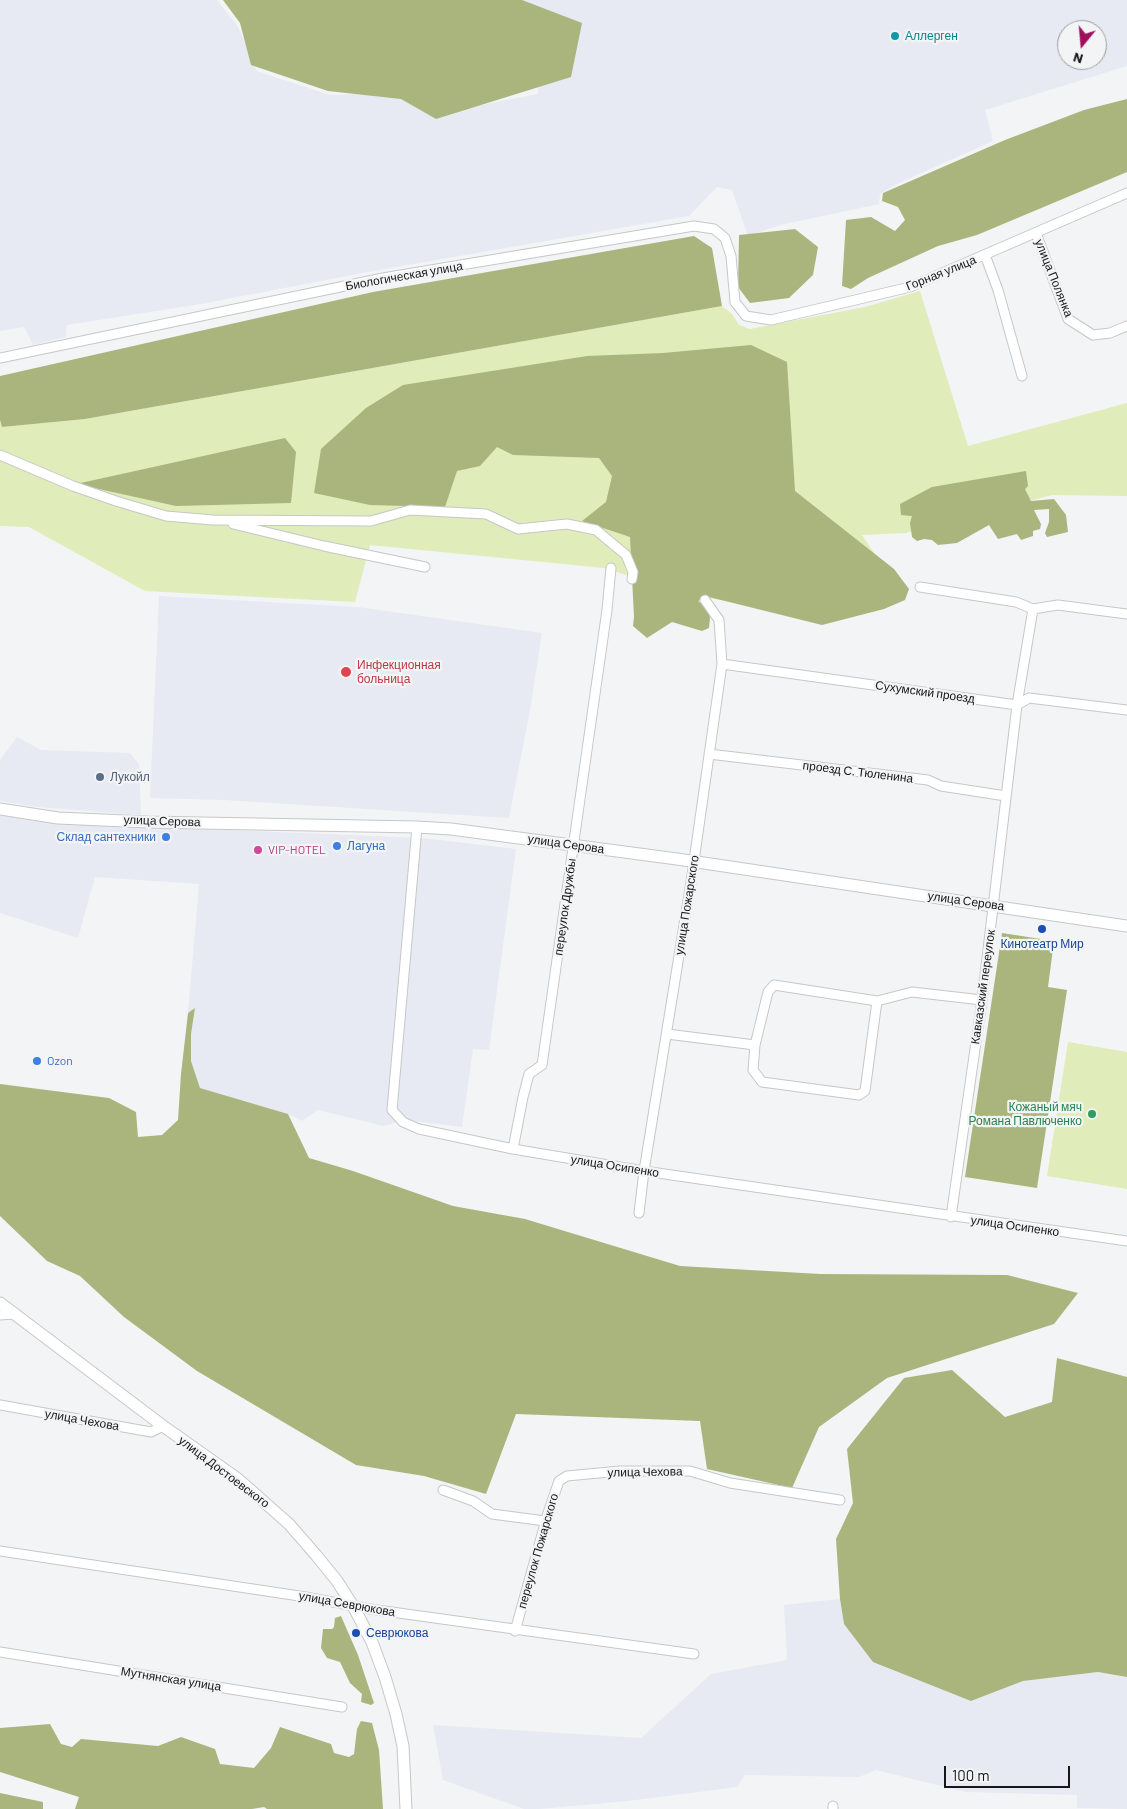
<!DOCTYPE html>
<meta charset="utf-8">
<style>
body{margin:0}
#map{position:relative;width:1127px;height:1809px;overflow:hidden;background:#f3f4f5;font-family:Barlow,sans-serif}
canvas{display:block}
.north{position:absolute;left:1057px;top:20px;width:50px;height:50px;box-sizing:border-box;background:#f3f4f5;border:1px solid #9b9c9c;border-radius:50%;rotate:197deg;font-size:14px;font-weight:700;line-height:20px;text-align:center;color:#161717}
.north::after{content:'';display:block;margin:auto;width:18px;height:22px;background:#9f105a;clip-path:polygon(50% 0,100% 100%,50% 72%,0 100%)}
.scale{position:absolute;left:944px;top:1766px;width:126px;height:22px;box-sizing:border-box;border:2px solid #161717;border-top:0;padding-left:6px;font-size:15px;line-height:18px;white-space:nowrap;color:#161717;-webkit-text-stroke:4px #f3f4f5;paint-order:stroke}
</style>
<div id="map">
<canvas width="1127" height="1809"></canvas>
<div class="north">N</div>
<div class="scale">100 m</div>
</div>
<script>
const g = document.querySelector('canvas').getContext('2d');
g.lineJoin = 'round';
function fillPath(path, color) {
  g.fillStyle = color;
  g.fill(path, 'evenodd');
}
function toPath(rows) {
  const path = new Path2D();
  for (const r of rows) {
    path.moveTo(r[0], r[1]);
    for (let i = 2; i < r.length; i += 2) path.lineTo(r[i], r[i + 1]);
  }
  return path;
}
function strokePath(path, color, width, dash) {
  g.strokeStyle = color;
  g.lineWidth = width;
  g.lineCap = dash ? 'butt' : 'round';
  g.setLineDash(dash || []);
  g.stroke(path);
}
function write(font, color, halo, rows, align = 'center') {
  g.font = font + ' Barlow,sans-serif';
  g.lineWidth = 4.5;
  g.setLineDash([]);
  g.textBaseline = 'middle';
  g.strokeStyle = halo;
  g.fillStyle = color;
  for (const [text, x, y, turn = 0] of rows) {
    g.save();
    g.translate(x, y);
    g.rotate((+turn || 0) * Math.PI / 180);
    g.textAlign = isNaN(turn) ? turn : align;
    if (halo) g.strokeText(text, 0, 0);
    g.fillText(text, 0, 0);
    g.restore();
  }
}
const built = toPath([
 [0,0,217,0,237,25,257,71,330,95,403,92,435,114,538,94,539,43,517,0,1127,0,1127,66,985,110,993,141,899,183,880,194,879,204,780,225,748,236,732,190,717,187,689,216,368,272,201,304,67,325,66,337,33,345,24,327,0,331],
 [1067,30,1097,30,1097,60,1067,60],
 [159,596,358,607,542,633,530,710,509,818,225,800,150,798],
 [17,737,41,750,130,753,139,764,141,815,38,807,0,801,0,760],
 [0,815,18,818,61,823,422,838,516,849,489,1050,473,1049,462,1127,406,1120,383,1126,318,1110,302,1121,288,1114,200,1088,191,1061,191,1034,195,1009,188,1013,199,884,95,877,78,938,0,913],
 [840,1599,844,1624,971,1701,1023,1681,1098,1672,1127,1677,1127,1809,1077,1808,1077,1795,966,1792,876,1770,859,1777,745,1775,737,1787,628,1801,539,1809,524,1809,443,1780,433,1725,641,1738,711,1674,787,1660,784,1605]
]);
const green = toPath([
 [920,291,968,446,1127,403,1127,496,1052,495,906,533,862,535,900,592,826,617,689,595,604,568,370,545,355,602,145,591,29,527,0,526,0,420,2,427,85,419,722,306,732,314,739,325,750,329,865,307],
 [1068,1042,1127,1052,1127,1189,1047,1176]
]);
const forest = toPath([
 [223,0,522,0,582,23,571,77,436,119,401,99,328,91,251,65,240,23],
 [1127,99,1127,172,977,235,938,246,868,278,851,289,842,286,846,220,871,217,895,231,905,220,898,207,882,201,883,193,1005,140,1084,110],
 [795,229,818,247,813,275,789,298,750,303,738,287,739,235],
 [694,236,712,248,722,306,85,419,2,427,0,420,0,376,373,292],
 [751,345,787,362,795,491,894,569,909,589,905,600,884,609,822,625,709,597,698,601,708,608,710,618,709,628,702,631,672,622,647,638,633,626,634,617,630,537,582,521,606,502,612,476,599,458,513,455,497,447,480,466,457,471,445,507,370,505,314,493,321,449,366,408,403,385,587,356,663,353],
 [285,438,296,452,291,503,176,506,76,484],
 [1026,471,1028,486,1025,489,1031,501,1054,499,1066,515,1068,532,1047,537,1045,533,1049,522,1049,509,1034,510,1041,524,1040,529,1033,531,1033,536,1021,540,1017,534,998,539,989,525,957,543,938,545,932,540,924,539,917,541,912,537,910,523,912,516,901,515,900,504,932,487],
 [1002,933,1054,941,1048,987,1067,990,1037,1188,965,1177],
 [195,1008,191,1034,191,1061,200,1088,288,1114,309,1158,353,1171,453,1206,525,1219,680,1266,820,1274,1007,1275,1078,1293,1054,1324,887,1378,819,1427,792,1488,707,1469,700,1421,516,1414,486,1494,424,1476,356,1465,197,1371,124,1317,80,1276,47,1261,0,1216,0,1084,109,1098,136,1112,138,1137,162,1135,178,1120,181,1074,188,1013],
 [1057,1358,1127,1377,1127,1677,1098,1672,1023,1681,971,1701,873,1662,844,1624,840,1599,836,1539,853,1503,847,1449,904,1378,952,1370,1005,1417,1052,1402],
 [341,1616,358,1655,374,1703,371,1705,361,1702,362,1694,350,1683,340,1662,327,1658,321,1648,323,1629,332,1629,334,1627,335,1618],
 [361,1721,372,1723,379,1750,383,1809,267,1809,264,1807,252,1809,75,1809,79,1797,0,1772,0,1728,50,1724,61,1744,72,1747,81,1739,158,1746,181,1737,215,1749,220,1764,254,1768,271,1748,280,1727,331,1744,334,1753,349,1757,354,1754,357,1729],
 [0,1793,43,1802,43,1809,0,1809]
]);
const minor = toPath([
 [1036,233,1068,319,1093,335,1110,333,1127,326],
 [985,255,998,290,1022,376],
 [0,358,383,278,694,226,714,229,725,238,731,256,735,302,746,316,771,320,910,287,1127,193],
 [0,455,73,486,116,501,166,516,213,520,371,521,410,510,486,514,518,529,567,524,596,530,626,555,633,572,632,579],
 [233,524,324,546,425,567],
 [920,587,1016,602,1033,609,1058,605,1127,614],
 [722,664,1017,705,1029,698,1127,710],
 [709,754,928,780,941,786,1006,796],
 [417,827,392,1110,403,1122,419,1129,513,1149,644,1171,1127,1241],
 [667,1034,755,1045,768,992,774,985,877,1001,912,992,982,1000],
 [755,1045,753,1070,762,1082,859,1095,865,1091,877,1001],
 [513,1149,523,1097,529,1074,542,1065,607,610,611,568],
 [639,1213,644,1171,691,882,722,664,719,620,705,600],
 [951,1217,982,1000,1017,705,1033,609],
 [0,1315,14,1314],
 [0,1405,151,1432,163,1426],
 [443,1490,473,1501,492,1514,545,1521],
 [0,1551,306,1597,370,1609,694,1654],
 [515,1631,548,1513,559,1481,567,1476,620,1471,690,1471,730,1483,840,1500],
 [0,1652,342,1707],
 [833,1809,833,1806]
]);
const major = toPath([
 [0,809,58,818,148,822,417,827,451,829,677,859,1127,926],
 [0,1303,163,1426,238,1479,289,1524,316,1555,337,1581,353,1606,372,1642,385,1677,396,1714,403,1746,406,1809]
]);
const markers = [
 [895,36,5,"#0f9aa8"],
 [346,672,6,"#e0444e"],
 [100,777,5,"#5c6f8a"],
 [166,837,5,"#3f7fe0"],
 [337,846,5,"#3f7fe0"],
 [258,850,5,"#d1479c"],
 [1042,929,5,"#1a4fb4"],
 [37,1061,5,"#3f7fe0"],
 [1092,1114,5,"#2e9e5b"],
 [356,1633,5,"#1a4fb4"]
];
const cultureNames = [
 ["Аллерген",905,36]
];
const streetNames = [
 ["Горная улица",941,273,-22],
 ["Биологическая улица",404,276,-10],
 ["улица Полянка",1054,278,68],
 ["Сухумский проезд",925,692,8],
 ["проезд С. Тюленина",858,772,7],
 ["улица Серова",162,821,2],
 ["улица Серова",566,844,8],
 ["улица Серова",966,901,8],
 ["улица Пожарского",687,905,-81],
 ["переулок Дружбы",565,907,-82],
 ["Кавказский переулок",983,987,-82],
 ["улица Осипенко",615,1166,9],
 ["улица Осипенко",1015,1226,8],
 ["улица Чехова",82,1420,10],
 ["улица Достоевского",224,1472,37],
 ["улица Чехова",645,1472,-1],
 ["переулок Пожарского",538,1551,-74],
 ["улица Севрюкова",347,1604,10],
 ["Мутнянская улица",171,1679,9]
];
const healthNames = [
 ["Инфекционная",357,665],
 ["больница",357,679]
];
const serviceNames = [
 ["Лукойл",110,777]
];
const shopNames = [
 ["Склад сантехники",156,837,"right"],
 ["Лагуна",347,846],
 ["Ozon",47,1061]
];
const hotelNames = [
 ["VIP-HOTEL",268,850]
];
const transitNames = [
 ["Кинотеатр Мир",1042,944],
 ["Севрюкова",366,1633,"left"]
];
const leisureNames = [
 ["Кожаный мяч",1082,1107],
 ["Романа Павлюченко",1082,1121]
];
fillPath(built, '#e7eaf2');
fillPath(green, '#e0ecb9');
fillPath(forest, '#a9b57d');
strokePath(minor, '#c6c7c8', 11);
strokePath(major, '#c6c7c8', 13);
strokePath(minor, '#fff', 9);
strokePath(major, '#fff', 11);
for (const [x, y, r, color] of markers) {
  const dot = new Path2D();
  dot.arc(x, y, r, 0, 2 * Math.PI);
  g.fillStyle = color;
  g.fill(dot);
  strokePath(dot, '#f3f4f5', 2);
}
write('12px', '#0d838f', '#f3f4f5', cultureNames, 'left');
write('12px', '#161717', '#f3f4f5', streetNames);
write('12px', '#be3a42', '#f3f4f5', healthNames, 'left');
write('12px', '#4e5e75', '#f3f4f5', serviceNames, 'left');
write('12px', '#366cbe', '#f3f4f5', shopNames, 'left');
write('12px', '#b23c85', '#f3f4f5', hotelNames, 'left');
write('12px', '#164399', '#f3f4f5', transitNames);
write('12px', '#27864d', '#f3f4f5', leisureNames, 'right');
</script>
